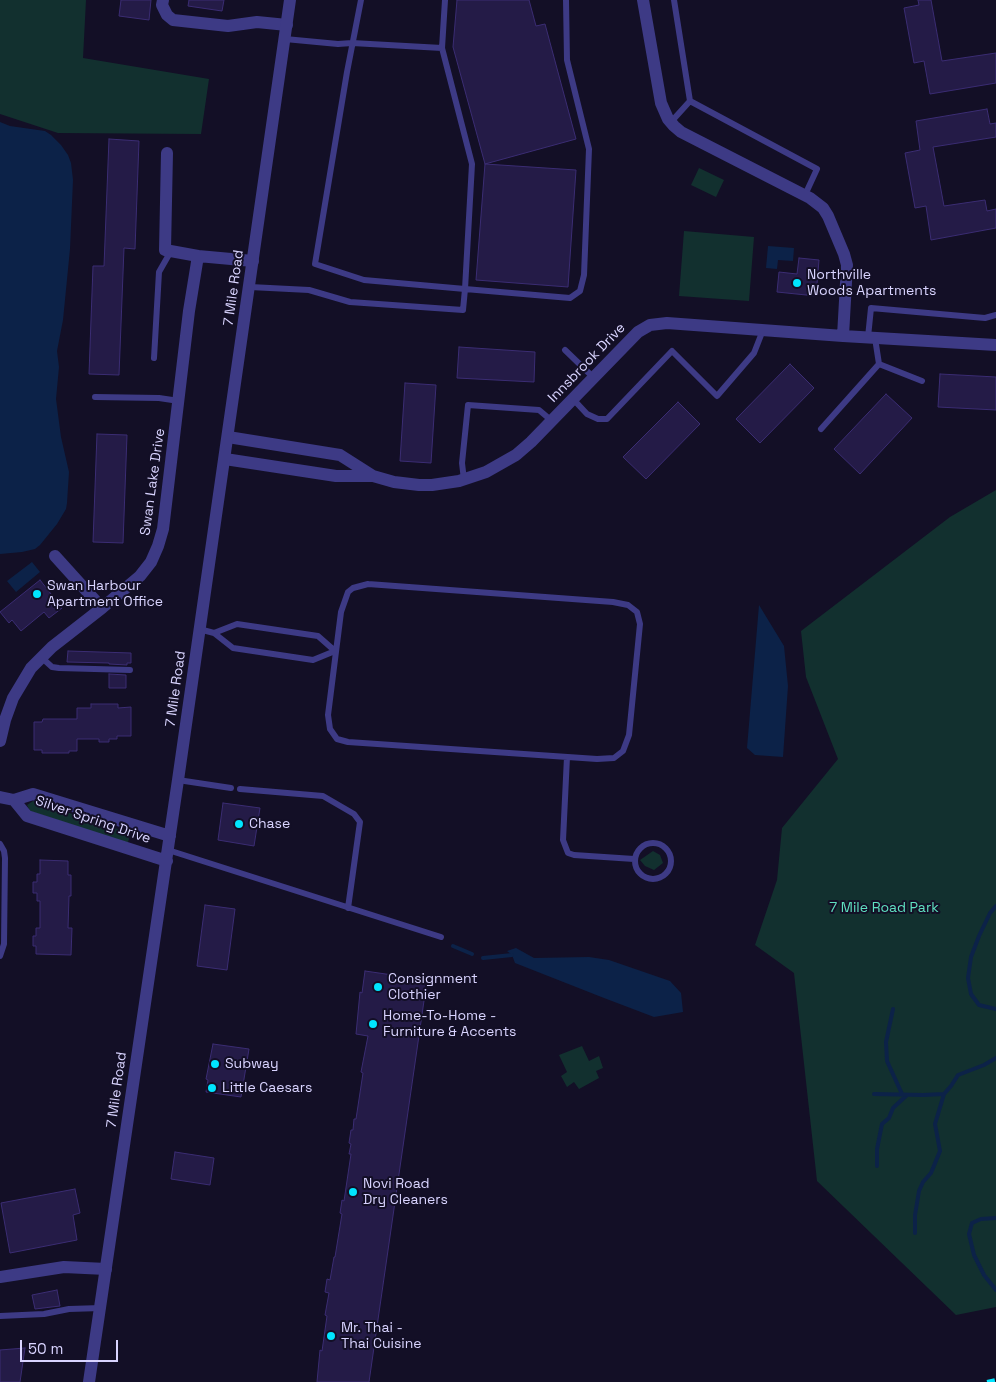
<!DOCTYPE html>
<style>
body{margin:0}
#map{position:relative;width:996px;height:1382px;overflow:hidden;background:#130f26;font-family:"Space Grotesk",sans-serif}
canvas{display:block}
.scale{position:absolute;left:20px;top:1340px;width:98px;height:22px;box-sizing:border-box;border:2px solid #d9d4ff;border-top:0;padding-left:6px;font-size:15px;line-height:18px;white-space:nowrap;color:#d9d4ff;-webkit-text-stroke:4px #130f26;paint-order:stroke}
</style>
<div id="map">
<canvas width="996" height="1382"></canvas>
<div class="scale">50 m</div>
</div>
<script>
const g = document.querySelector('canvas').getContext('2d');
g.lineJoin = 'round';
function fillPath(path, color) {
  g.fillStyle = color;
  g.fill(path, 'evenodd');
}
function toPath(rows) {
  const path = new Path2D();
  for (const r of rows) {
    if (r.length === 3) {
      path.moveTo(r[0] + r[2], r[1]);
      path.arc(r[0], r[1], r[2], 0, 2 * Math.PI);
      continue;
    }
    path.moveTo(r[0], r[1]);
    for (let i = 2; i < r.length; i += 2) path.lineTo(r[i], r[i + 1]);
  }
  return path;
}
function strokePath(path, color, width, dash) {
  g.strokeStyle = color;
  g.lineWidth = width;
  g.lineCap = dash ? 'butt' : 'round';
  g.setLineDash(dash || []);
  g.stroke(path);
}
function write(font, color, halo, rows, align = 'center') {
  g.font = font + ' "Space Grotesk",sans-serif';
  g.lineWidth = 4;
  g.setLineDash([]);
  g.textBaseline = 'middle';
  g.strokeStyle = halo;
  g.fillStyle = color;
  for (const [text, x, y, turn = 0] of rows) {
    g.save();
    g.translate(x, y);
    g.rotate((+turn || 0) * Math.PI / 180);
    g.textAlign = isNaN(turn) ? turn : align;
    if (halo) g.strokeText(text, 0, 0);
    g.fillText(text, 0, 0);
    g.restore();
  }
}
const green = toPath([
 [0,0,86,0,83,58,209,79,201,134,58,133,0,114],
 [699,168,724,180,716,197,691,185],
 [684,231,754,237,749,301,679,296],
 [996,490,996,1307,956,1315,817,1181,794,973,755,945,777,880,782,828,838,759,806,677,801,631,950,517],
 [33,801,127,832,129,839,128,842,124,842,30,811,27,805],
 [653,851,660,855,663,863,654,870,645,866,640,860],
 [582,1046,589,1061,599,1056,603,1068,596,1071,599,1078,579,1089,574,1082,567,1087,561,1076,567,1072,559,1055]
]);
const water = toPath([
 [0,122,10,126,45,131,51,135,61,145,68,155,71,163,73,180,70,249,63,320,57,351,59,367,56,399,61,437,69,472,67,503,66,509,57,524,40,545,35,549,22,552,0,554],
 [768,246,794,248,793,261,778,260,777,269,766,268],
 [32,562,40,572,16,592,7,581],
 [759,605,784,646,788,686,783,757,755,755,747,748],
 [516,948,534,958,589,957,609,960,670,981,681,993,683,1012,654,1017,604,998,515,963,512,955,507,951]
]);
const stream = toPath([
 [996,906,990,913,979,936,971,957,968,978,971,994,979,1005,996,1009],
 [453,946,472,954],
 [483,958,512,955],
 [893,1009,886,1042,887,1061,902,1094],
 [874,1094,923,1095,944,1094,951,1086,958,1075,984,1065,996,1058],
 [877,1166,877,1149,882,1124,889,1118,893,1108,907,1095],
 [996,1218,981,1219,972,1223,969,1234,974,1255,984,1275,996,1290],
 [915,1233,915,1215,919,1191,923,1182,931,1173,940,1151,935,1124,944,1094]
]);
const building = toPath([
 [121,0,151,0,149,20,119,16,121,0],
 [189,0,224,0,222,11,188,6,189,0],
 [457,0,529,0,536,26,545,24,576,139,485,164,453,47,457,0],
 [918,0,931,0,942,61,996,53,996,83,930,94,924,61,914,63,904,8,919,5,918,0],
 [987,109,990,124,996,123,996,137,933,147,944,206,985,200,987,211,996,209,996,228,931,240,926,206,915,208,905,153,920,150,916,121,987,109],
 [109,139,139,141,135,249,124,248,119,375,89,374,93,266,104,266,109,139],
 [485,164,576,170,568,287,476,280,485,164],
 [799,258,819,260,816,296,777,292,779,272,797,274,799,258],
 [459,347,535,352,534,382,457,378,459,347],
 [790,364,814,388,760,443,736,419,790,364],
 [940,374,996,377,996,410,938,407,940,374],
 [405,383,436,385,431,463,400,461,405,383],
 [886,394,912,418,860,474,834,449,886,394],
 [678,402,700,424,646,479,623,457,678,402],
 [97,434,127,435,123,543,93,542,97,434],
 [40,580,62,608,49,618,44,612,21,631,12,620,9,623,0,612,40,580],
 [68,651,131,653,131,663,127,663,127,665,109,664,109,663,67,662,68,651],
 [109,674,126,675,126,688,109,688,109,674],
 [91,704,118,704,118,708,131,707,131,736,117,736,117,739,109,739,109,742,99,742,99,739,77,739,77,751,69,751,69,753,42,753,42,750,34,750,34,722,42,722,43,719,77,719,77,708,91,708,91,704],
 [223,803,260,808,254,846,218,840,223,803],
 [40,860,68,861,68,875,71,875,71,896,69,896,68,928,72,928,71,955,36,954,36,946,33,946,33,936,36,936,36,928,40,928,40,901,37,901,37,893,33,893,33,882,37,882,37,874,40,874,40,860],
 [205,905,235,909,227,970,197,966,205,905],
 [365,971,427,980,369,1382,317,1382,320,1350,322,1351,327,1316,325,1315,329,1293,325,1292,327,1279,330,1280,334,1257,335,1257,342,1214,340,1213,342,1200,344,1201,351,1154,349,1154,351,1144,349,1143,351,1130,353,1130,354,1119,356,1119,363,1073,361,1072,368,1036,356,1034,360,992,362,993,365,971],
 [213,1044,249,1049,241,1097,206,1092,208,1080,206,1079,213,1044],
 [175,1152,214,1158,210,1185,171,1179,175,1152],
 [75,1189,80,1213,73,1215,77,1240,10,1253,1,1203,75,1189],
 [57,1290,60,1306,35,1309,32,1295,57,1290],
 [25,1348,20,1382,0,1382,0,1350,25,1348]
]);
const service = toPath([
 [361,0,347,72,315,264,364,280,465,289,472,164,442,48,445,0],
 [674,0,690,101],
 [285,39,338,44,352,43,442,48],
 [671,122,690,101,817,169,805,195],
 [250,287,309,290,350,302,463,310,465,289,570,298,580,291,584,275,589,149,567,60,566,0],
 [868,337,871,308,985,318,996,315],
 [875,338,879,364,922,381],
 [565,350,594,378],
 [154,358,159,272,171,251],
 [95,397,159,398,179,401],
 [573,399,587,414,598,419,607,419,672,351,717,396,754,353,763,330],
 [821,429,879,364],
 [464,480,462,463,468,405,539,410,552,421],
 [368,584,613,602,628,605,637,612,640,624,629,735,623,751,614,758,597,759,348,742,337,739,330,729,328,715,341,612,348,592,353,588,368,584],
 [199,629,214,633,233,648,313,660,335,651,318,636,237,624,214,633],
 [41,657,52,667,59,668,130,670],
 [567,757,563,840,568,853,574,855,634,859],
 [178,780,231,788],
 [240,789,323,796,354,814,360,822,348,908],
 [653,861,18],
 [0,844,4,851,5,858,4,944,0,956],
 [168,850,441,937],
 [0,1316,44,1314,69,1309,101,1308]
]);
const minor = toPath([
 [163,0,162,5,167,15,173,20,228,26,257,22,287,25],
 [643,0,661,103,668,119,674,126,681,132,810,198,823,208,828,216,844,254,847,265,843,336,996,345],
 [167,153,165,250,198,256],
 [228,437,340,455,373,476],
 [225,459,336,476,373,476,394,482,419,485,432,485,459,481,486,472,516,455,531,442,638,332,650,325,667,323,843,336],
 [55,556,102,608],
 [0,741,5,720,13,698,31,668,52,647,102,608,140,576,151,562,158,546,163,529,189,311,198,256,253,261],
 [0,1277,64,1267,106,1269]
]);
const tertiary = toPath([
 [0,797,14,800,33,794,170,836],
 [14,800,27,816,167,861],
 [89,1382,178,780,290,0]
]);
const rail = toPath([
 [987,1382,996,1380]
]);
const markers = [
 [797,283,5,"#00e5ff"],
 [37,594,5,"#00e5ff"],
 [239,824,5,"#00e5ff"],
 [378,987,5,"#00e5ff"],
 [373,1024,5,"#00e5ff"],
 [215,1064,5,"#00e5ff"],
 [212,1088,5,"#00e5ff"],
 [353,1192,5,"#00e5ff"],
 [331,1336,5,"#00e5ff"]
];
const poiNames = [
 ["Northville",807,275],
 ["Woods Apartments",807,291],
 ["Swan Harbour",47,586],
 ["Apartment Office",47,602],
 ["Chase",249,824],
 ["Consignment",388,979],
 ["Clothier",388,995],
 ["Home-To-Home -",383,1016],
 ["Furniture & Accents",383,1032],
 ["Subway",225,1064],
 ["Little Caesars",222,1088],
 ["Novi Road",363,1184],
 ["Dry Cleaners",363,1200],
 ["Mr. Thai -",341,1328],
 ["Thai Cuisine",341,1344]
];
const streetNames = [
 ["7 Mile Road",234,288,-82],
 ["Innsbrook Drive",587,363,-46],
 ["Swan Lake Drive",153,482,-82],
 ["7 Mile Road",176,689,-82],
 ["Silver Spring Drive",93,820,19],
 ["7 Mile Road",117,1090,-82]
];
const parkNames = [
 ["7 Mile Road Park",884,908]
];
fillPath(green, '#12302f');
fillPath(water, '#0c2248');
strokePath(stream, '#0c2248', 4);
fillPath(building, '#241b47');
strokePath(building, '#3b2d73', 1);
strokePath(service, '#3d3a85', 6);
strokePath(minor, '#3d3a85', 12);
strokePath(tertiary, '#3d3a85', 12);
strokePath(rail, '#00e5ff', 4, [8, 6]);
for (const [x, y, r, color] of markers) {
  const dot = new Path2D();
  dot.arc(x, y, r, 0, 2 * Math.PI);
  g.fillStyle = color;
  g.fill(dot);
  strokePath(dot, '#130f26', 2);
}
write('14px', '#d9d4ff', '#130f26', poiNames, 'left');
write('14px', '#d9d4ff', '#130f26', streetNames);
write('14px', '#5fe0c0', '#130f26', parkNames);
</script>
